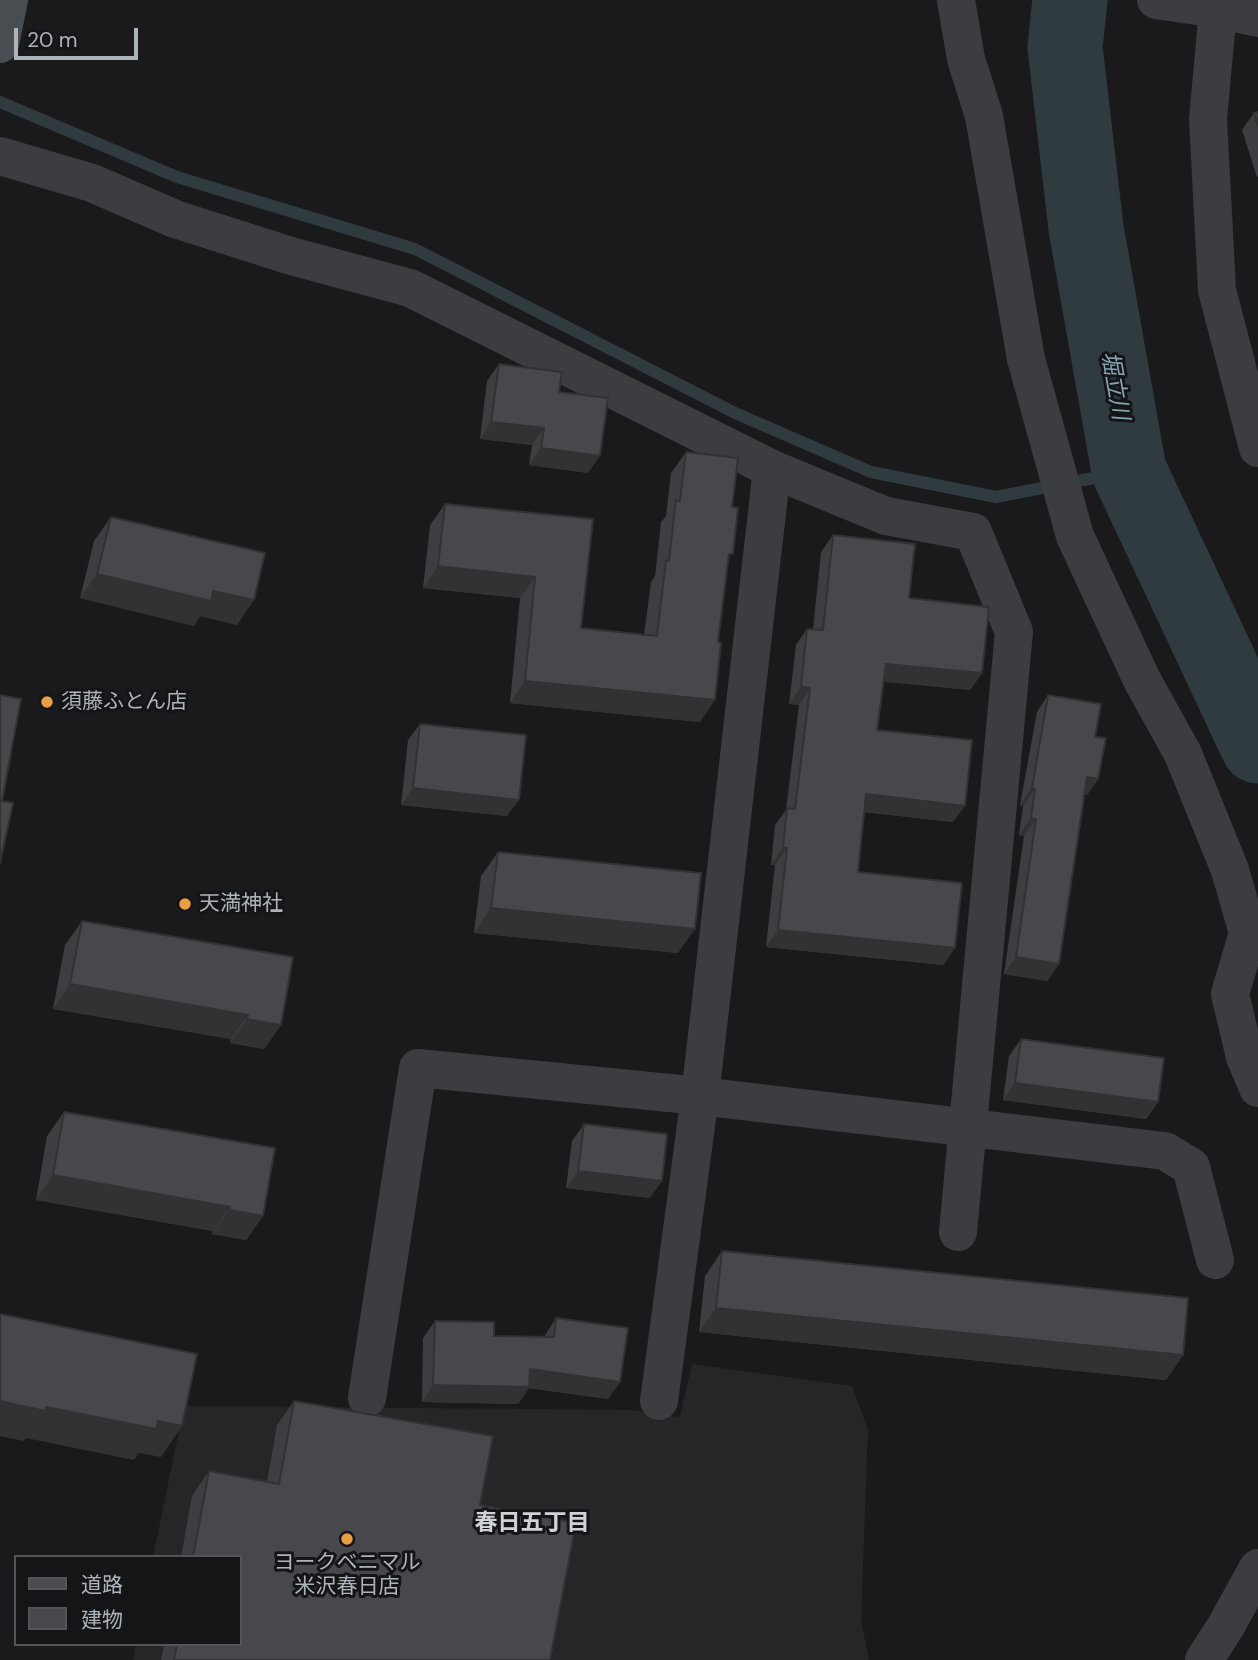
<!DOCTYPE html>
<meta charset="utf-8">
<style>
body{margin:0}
#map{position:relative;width:1258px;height:1660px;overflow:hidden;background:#1a1a1c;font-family:"DM Sans","Noto Sans JP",sans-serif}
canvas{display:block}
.legend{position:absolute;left:14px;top:1555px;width:228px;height:91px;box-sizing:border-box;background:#151517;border:2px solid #525459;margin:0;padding:9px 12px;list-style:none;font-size:21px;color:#adb3bb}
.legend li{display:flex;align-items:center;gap:14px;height:35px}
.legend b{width:35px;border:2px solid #525459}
.scale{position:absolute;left:14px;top:28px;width:124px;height:32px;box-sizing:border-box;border:4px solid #adb3bb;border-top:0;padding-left:9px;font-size:21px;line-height:24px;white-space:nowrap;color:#adb3bb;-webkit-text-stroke:5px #151517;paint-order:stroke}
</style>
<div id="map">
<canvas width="1258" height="1660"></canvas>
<ul class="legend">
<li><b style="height:9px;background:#494c51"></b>道路</li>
<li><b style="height:19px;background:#47484c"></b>建物</li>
</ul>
<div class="scale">20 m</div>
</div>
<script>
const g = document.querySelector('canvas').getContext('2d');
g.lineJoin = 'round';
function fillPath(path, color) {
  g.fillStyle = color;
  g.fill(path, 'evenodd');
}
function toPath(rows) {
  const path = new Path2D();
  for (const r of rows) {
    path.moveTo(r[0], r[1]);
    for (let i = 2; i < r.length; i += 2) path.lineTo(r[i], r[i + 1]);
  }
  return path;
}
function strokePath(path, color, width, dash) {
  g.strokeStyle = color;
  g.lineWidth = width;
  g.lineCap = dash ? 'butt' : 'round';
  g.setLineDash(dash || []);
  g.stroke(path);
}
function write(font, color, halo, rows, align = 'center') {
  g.font = font + ' "DM Sans","Noto Sans JP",sans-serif';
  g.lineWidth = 6;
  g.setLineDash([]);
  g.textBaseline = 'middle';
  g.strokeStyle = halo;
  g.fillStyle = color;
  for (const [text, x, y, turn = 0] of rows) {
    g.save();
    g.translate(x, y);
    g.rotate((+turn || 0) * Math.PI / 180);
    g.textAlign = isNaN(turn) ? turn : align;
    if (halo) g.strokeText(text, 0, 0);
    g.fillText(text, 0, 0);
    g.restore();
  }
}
const built = toPath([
 [692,1364,852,1386,868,1430,861,1620,869,1660,133,1660,136,1644,240,1644,240,1557,153,1557,184,1406,631,1410,680,1417]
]);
const stream = toPath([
 [0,102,177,177,415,249,735,413,871,472,996,497,1129,471]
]);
const river = toPath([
 [1070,0,1065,47,1086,228,1129,471,1258,746]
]);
const street = toPath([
 [956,0,966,59,984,116,1026,359,1075,536,1142,680,1183,754,1230,870,1248,933,1230,994,1245,1057,1258,1088],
 [1156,0,1218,9,1258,18],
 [1218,9,1208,119,1217,290,1258,448],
 [0,156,92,183,175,219,291,256,410,288,772,469,886,516,973,532,1014,632,958,1232],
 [367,1398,418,1068,700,1096,1165,1151,1191,1167,1215,1260],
 [659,1401,700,1096,772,469],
 [1204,1660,1226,1626,1258,1568]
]);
const secondary = toPath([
 [0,44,9,0]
]);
const wall = toPath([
 [1258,112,1258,176,1257,177,1242,130,1254,113],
 [499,364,559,392,588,473,529,465,532,445,480,439,487,381],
 [686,452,732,507,728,560,700,722,510,703,520,598,423,588,430,525,445,504,593,519,581,628,644,635,651,582,655,576,661,522,666,516,671,473],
 [111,517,237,625,200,616,194,626,80,598,94,541],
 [833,535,909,598,982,673,970,690,884,681,877,730,953,822,864,812,858,872,955,948,943,965,766,947,775,865,771,865,775,825,786,810,799,705,789,704,796,645,807,629,813,629,821,552],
 [1048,695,1095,737,1098,779,1087,795,1085,795,1059,964,1047,981,1004,974,1024,836,1019,835,1023,806,1020,805,1037,712],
 [420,724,507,816,401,805,408,740],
 [498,852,678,953,474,933,481,876],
 [82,921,281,1025,264,1049,230,1043,231,1039,53,1009,65,945],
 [1021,1039,1158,1102,1146,1119,1003,1100,1009,1056],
 [64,1112,263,1216,246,1240,212,1234,213,1231,36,1200,47,1136],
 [584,1124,650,1198,566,1188,572,1141],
 [722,1251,1183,1355,1166,1380,699,1332,705,1276],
 [556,1318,620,1382,608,1399,529,1388,518,1404,422,1402,423,1338,435,1321,494,1336,544,1337],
 [294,1401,480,1505,550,1660,161,1660,164,1644,240,1644,240,1557,181,1557,192,1496,209,1471,267,1482,277,1425]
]);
const shadedWall = toPath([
 [491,422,544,428,532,445,480,439],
 [541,448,600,456,588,473,529,465],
 [438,566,535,577,520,598,423,588],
 [97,574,213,591,254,600,237,625,200,616,194,626,80,598],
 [886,664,982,673,970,690,874,681],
 [525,681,715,700,700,722,510,703],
 [801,687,810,688,799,705,789,704],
 [1087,777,1098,779,1087,795,1076,793],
 [413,788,519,800,507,816,401,805],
 [1032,788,1035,789,1023,806,1020,805],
 [866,794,965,806,953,822,854,811],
 [1031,818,1036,819,1024,836,1019,835],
 [783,848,787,848,775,865,771,865],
 [491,908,695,929,678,953,474,933],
 [778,930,955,948,943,965,766,947],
 [1016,957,1059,964,1047,981,1004,974],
 [70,984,248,1015,231,1039,53,1009],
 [247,1019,281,1025,264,1049,230,1043],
 [1015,1083,1158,1102,1146,1119,1003,1100],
 [578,1171,662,1181,650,1198,566,1188],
 [53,1175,230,1207,213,1231,36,1200],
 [229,1210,263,1216,246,1240,212,1234],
 [716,1308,1183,1355,1166,1380,699,1332],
 [530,1369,620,1382,608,1399,529,1388,518,1404,422,1402,433,1385],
 [0,1401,158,1421,182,1426,161,1457,139,1453,134,1460,26,1438,24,1441,0,1436]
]);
const building = toPath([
 [1258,112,1258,126,1254,113,1258,112],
 [499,364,562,372,559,392,608,398,600,456,541,448,544,428,491,422,499,364],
 [686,452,738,458,732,507,738,508,733,554,729,554,718,642,721,643,715,700,525,681,535,577,438,566,445,504,593,519,581,628,657,636,666,560,669,561,676,500,680,501,686,452],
 [111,517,265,553,254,600,213,591,211,601,97,574,111,517],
 [833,535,915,544,909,598,989,607,982,673,886,664,877,730,972,740,965,806,866,794,858,872,962,883,955,948,778,930,787,848,783,848,787,808,795,809,810,688,801,687,807,629,823,630,833,535],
 [0,695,21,699,2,801,13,803,0,863,0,695],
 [1048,695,1101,704,1095,737,1106,738,1098,779,1087,777,1059,964,1016,957,1036,819,1031,818,1035,789,1032,788,1048,695],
 [420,724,526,735,519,800,413,788,420,724],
 [498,852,701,873,695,929,491,908,498,852],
 [82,921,293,957,281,1025,247,1019,248,1015,70,984,82,921],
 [1021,1039,1164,1058,1158,1102,1015,1083,1021,1039],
 [64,1112,275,1148,263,1216,229,1210,230,1207,53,1175,64,1112],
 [584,1124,667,1134,662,1181,578,1171,584,1124],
 [722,1251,1188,1298,1183,1355,716,1308,722,1251],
 [0,1314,197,1354,182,1426,158,1421,156,1429,46,1407,45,1411,0,1401,0,1314],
 [556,1318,628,1328,620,1382,530,1369,529,1387,433,1385,435,1321,494,1322,494,1336,554,1337,556,1318],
 [294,1401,493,1436,480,1505,576,1523,550,1660,174,1660,177,1644,240,1644,240,1557,193,1557,209,1471,279,1484,294,1401]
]);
const markers = [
 [47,702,7,"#e99d45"],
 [185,904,7,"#e99d45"],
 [347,1539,7,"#e99d45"]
];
const poiNames = [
 ["須藤ふとん店",61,702],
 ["天満神社",199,904],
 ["ヨークベニマル",347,1563,"center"],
 ["米沢春日店",347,1587,"center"]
];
const waterNames = [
 ["堀立川",1114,386,80]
];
const neighbourhoodNames = [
 ["春日五丁目",532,1524]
];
fillPath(built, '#262629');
strokePath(stream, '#303b40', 12);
strokePath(river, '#303b40', 75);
strokePath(street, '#3b3d41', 38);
strokePath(secondary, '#494c51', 38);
fillPath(wall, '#3d3e41');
fillPath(shadedWall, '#323235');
fillPath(building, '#47484c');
strokePath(building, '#323235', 2);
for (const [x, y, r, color] of markers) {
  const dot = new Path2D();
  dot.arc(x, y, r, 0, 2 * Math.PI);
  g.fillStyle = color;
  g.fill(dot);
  strokePath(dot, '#151517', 2.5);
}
write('21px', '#adb3bb', '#151517', poiNames, 'left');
write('italic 23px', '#87a4b3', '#151517', waterNames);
write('bold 23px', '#ced2d7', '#151517', neighbourhoodNames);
</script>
